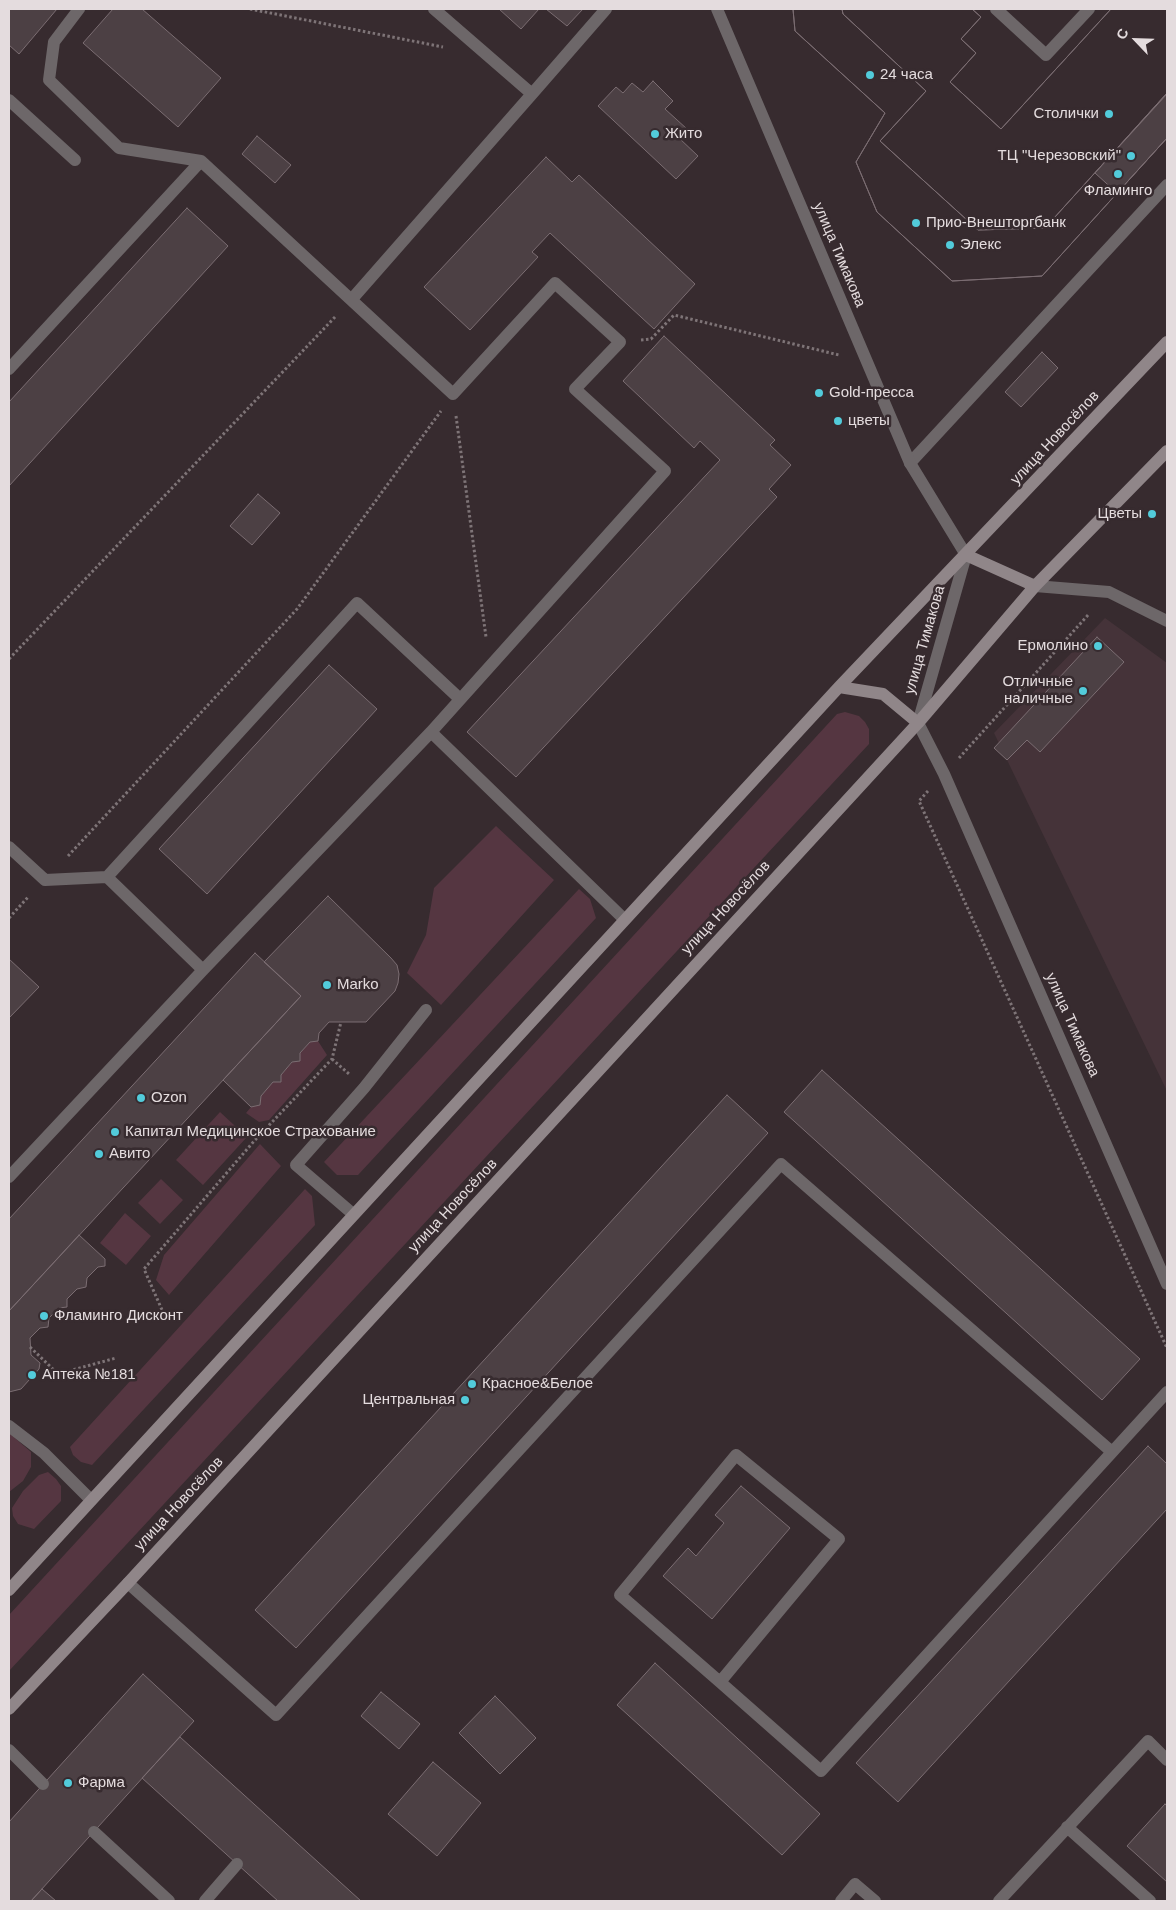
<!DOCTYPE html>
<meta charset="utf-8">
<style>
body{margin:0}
#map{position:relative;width:1176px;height:1910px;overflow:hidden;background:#372b2f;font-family:Helvetica,sans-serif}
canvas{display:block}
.frame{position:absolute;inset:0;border:10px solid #e4dcde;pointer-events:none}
.north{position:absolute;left:1111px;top:15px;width:50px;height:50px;-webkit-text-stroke:4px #372b2f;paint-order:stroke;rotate:294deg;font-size:14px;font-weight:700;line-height:20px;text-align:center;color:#e4dcde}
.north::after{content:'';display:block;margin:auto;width:18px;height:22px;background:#e4dcde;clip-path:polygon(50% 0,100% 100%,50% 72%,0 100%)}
</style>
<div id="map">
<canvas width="1176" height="1910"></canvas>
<div class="frame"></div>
<div class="north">С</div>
</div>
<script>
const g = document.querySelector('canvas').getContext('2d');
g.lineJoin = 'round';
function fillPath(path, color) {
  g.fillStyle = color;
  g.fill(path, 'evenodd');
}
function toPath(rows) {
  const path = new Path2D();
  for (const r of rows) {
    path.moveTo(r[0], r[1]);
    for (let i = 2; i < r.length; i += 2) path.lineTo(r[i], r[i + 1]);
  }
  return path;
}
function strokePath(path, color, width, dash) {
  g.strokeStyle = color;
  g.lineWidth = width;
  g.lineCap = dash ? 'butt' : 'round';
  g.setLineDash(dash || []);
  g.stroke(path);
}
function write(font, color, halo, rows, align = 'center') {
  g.font = font + ' Helvetica,sans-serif';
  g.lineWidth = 5;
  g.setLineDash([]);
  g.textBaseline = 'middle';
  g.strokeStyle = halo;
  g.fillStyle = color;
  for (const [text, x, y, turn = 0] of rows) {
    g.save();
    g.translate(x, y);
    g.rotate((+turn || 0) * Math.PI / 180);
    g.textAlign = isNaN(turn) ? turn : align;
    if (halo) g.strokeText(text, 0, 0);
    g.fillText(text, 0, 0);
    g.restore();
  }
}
const built = toPath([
 [1105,618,1167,663,1167,1091,994,733]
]);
const green = toPath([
 [845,712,859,716,865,722,869,729,869,744,9,1671,9,1615,837,714],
 [496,826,554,880,441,1005,407,973,426,935,434,888],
 [579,889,590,899,596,918,358,1175,337,1175,324,1162],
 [318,1041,327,1055,269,1120,259,1122,246,1113,251,1107,260,1105,261,1096,273,1082,281,1082,281,1075,310,1042],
 [220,1112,247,1137,203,1185,176,1160],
 [260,1144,281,1166,169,1295,156,1280,164,1255],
 [161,1179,183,1200,160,1224,138,1203],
 [305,1189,312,1196,315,1225,92,1465,81,1462,73,1455,70,1447],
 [125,1213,151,1236,126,1265,100,1243],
 [9,1433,31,1452,31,1467,23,1481,9,1492],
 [48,1472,56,1479,61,1486,61,1501,34,1529,18,1524,13,1516,12,1508,23,1491,39,1475]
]);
const building = toPath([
 [9,9,57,9,19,54,9,45,9,9],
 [113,9,142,9,221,78,178,127,83,43,113,9],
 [499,9,539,9,521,29,499,9],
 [546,9,583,9,567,26,546,9],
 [793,9,842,9,843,14,926,91,880,141,978,230,1045,228,1167,93,1167,138,1042,276,952,281,877,212,856,162,885,113,795,31,793,9],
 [793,9,972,9,981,17,961,39,976,53,950,82,1001,129,1111,9,1167,9,1167,138,1042,276,952,281,877,212,856,162,885,113,795,31,793,9],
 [842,9,972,9,981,17,961,39,976,53,950,82,1001,129,1111,9,1167,9,1167,93,1045,228,978,230,880,141,926,91,843,14,842,9],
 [653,81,673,101,665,109,687,129,679,138,698,156,676,179,598,106,616,87,623,93,632,83,643,92,653,81],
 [1167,94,1167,138,1117,193,1095,173,1167,94],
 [257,136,291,165,275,183,242,154,257,136],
 [546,157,572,182,579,175,695,284,654,329,550,233,532,252,538,257,470,330,424,287,546,157],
 [187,208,228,246,9,486,9,402,187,208],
 [664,336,775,440,770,445,791,465,769,489,777,497,516,777,467,732,720,460,700,441,694,448,623,381,664,336],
 [1042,352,1058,368,1021,407,1005,392,1042,352],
 [258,494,280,513,252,545,230,526,258,494],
 [1097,637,1124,662,1040,752,1027,740,1007,760,994,748,1097,637],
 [329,665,377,709,207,894,159,849,329,665],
 [328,896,391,958,397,965,399,974,398,983,395,991,366,1022,329,1022,319,1033,318,1041,310,1042,300,1053,300,1061,292,1062,281,1075,281,1082,273,1082,261,1096,260,1105,251,1107,223,1080,301,996,264,962,328,896],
 [255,953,301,996,9,1311,9,1219,255,953],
 [9,959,39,987,9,1018,9,959],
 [822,1070,1140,1359,1102,1400,784,1112,822,1070],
 [727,1095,768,1133,296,1648,255,1610,727,1095],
 [79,1235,105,1259,105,1266,98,1267,87,1278,86,1287,77,1289,67,1299,67,1307,59,1308,49,1318,48,1327,40,1328,30,1338,31,1355,40,1363,39,1369,21,1389,9,1392,9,1311,79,1235],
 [1148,1446,1167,1464,1167,1509,898,1802,856,1763,1148,1446],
 [741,1486,790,1528,712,1619,663,1576,688,1548,696,1556,724,1523,715,1515,741,1486],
 [655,1663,820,1814,782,1855,617,1705,655,1663],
 [143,1674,194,1721,31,1901,9,1901,9,1822,143,1674],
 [381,1692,420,1724,399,1749,361,1716,381,1692],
 [495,1696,536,1738,500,1774,459,1733,495,1696],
 [180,1737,361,1901,278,1901,142,1778,180,1737],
 [433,1762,481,1803,437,1856,388,1814,433,1762],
 [1165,1804,1167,1806,1167,1882,1127,1846,1165,1804],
 [42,1889,56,1901,31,1901,42,1889]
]);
const path = toPath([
 [250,9,443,47],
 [641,340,651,339,674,315,839,355],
 [456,416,486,637],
 [9,659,336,316],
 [959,758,1089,614],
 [928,791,919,801,1167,1348],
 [68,856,297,609,441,411],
 [9,918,29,896],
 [332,1059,349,1074],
 [166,1319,144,1269,255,1140,332,1059,341,1022],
 [30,1347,58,1374,116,1358]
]);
const service = toPath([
 [79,9,54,42,49,80,119,148,201,161],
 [434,9,532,94,606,9],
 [996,9,1046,55,1089,9],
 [9,100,75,160],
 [352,299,532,94],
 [9,369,201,161,453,394,555,283,620,342,575,389,665,471,431,732,624,919],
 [910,463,1167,185],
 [1035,586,1109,592,1167,621],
 [9,847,45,880,107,877],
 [203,970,107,877,357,603,460,699],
 [9,1177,203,970,431,732],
 [353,1214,296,1165,364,1088,426,1010],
 [9,1426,44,1453,91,1500],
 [128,1583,276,1715,781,1164,1112,1452],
 [720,1682,839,1539,736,1455,620,1595,720,1682,821,1771,1167,1392],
 [9,1750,43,1784],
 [1067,1827,1150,1901],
 [94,1832,169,1901],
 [205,1901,237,1864],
 [841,1901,855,1884,875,1901],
 [999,1901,1148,1741,1167,1760]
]);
const tertiary = toPath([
 [717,9,910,463,966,555,918,723,944,774,1167,1284]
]);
const secondary = toPath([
 [966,555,1035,586],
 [839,687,883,694,918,723],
 [9,1590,839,687,1167,342],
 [9,1709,128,1583,918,723,1035,586,1167,451]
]);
const markers = [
 [870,75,5,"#52cbda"],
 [1109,114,5,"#52cbda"],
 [655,134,5,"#52cbda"],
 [1131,156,5,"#52cbda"],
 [1118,174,5,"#52cbda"],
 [916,223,5,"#52cbda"],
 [950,245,5,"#52cbda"],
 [819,393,5,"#52cbda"],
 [838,421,5,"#52cbda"],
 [1152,514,5,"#52cbda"],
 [1098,646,5,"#52cbda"],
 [1083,691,5,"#52cbda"],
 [327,985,5,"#52cbda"],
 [141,1098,5,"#52cbda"],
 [115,1132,5,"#52cbda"],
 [99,1154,5,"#52cbda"],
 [44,1316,5,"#52cbda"],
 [32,1375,5,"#52cbda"],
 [472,1384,5,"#52cbda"],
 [465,1400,5,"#52cbda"],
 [68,1783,5,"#52cbda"]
];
const poiNames = [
 ["24 часа",880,75],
 ["Столички",1099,114,"right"],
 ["Жито",665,134],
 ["ТЦ \"Черезовский\"",1121,156,"right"],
 ["Фламинго",1118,191,"center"],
 ["Прио-Внешторгбанк",926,223],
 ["Элекс",960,245],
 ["Gold-пресса",829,393],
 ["цветы",848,421],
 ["Цветы",1142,514,"right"],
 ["Ермолино",1088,646,"right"],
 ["Отличные",1073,682,"right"],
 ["наличные",1073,699,"right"],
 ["Marko",337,985],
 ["Ozon",151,1098],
 ["Капитал Медицинское Страхование",125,1132],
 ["Авито",109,1154],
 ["Фламинго Дисконт",54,1316],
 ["Аптека №181",42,1375],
 ["Красное&Белое",482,1384],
 ["Центральная",455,1400,"right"],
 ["Фарма",78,1783]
];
const streetNames = [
 ["улица Тимакова",839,255,67],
 ["улица Новосёлов",1055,438,-47],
 ["улица Тимакова",925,640,-74],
 ["улица Новосёлов",726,908,-47],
 ["улица Тимакова",1072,1025,66],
 ["улица Новосёлов",453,1206,-47],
 ["улица Новосёлов",179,1504,-47]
];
fillPath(built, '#453339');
fillPath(green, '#553641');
fillPath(building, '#4c4044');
strokePath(building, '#7b6d72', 1);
strokePath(path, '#7e7477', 3, [2.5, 2.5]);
strokePath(service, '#6d6769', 12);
strokePath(tertiary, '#6d6769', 12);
strokePath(secondary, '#908689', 12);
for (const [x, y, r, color] of markers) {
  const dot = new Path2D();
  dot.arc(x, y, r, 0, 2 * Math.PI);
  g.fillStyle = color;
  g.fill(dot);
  strokePath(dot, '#372b2f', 2);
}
write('15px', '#e4dcde', '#372b2f', poiNames, 'left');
write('15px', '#e4dcde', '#372b2f', streetNames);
</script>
